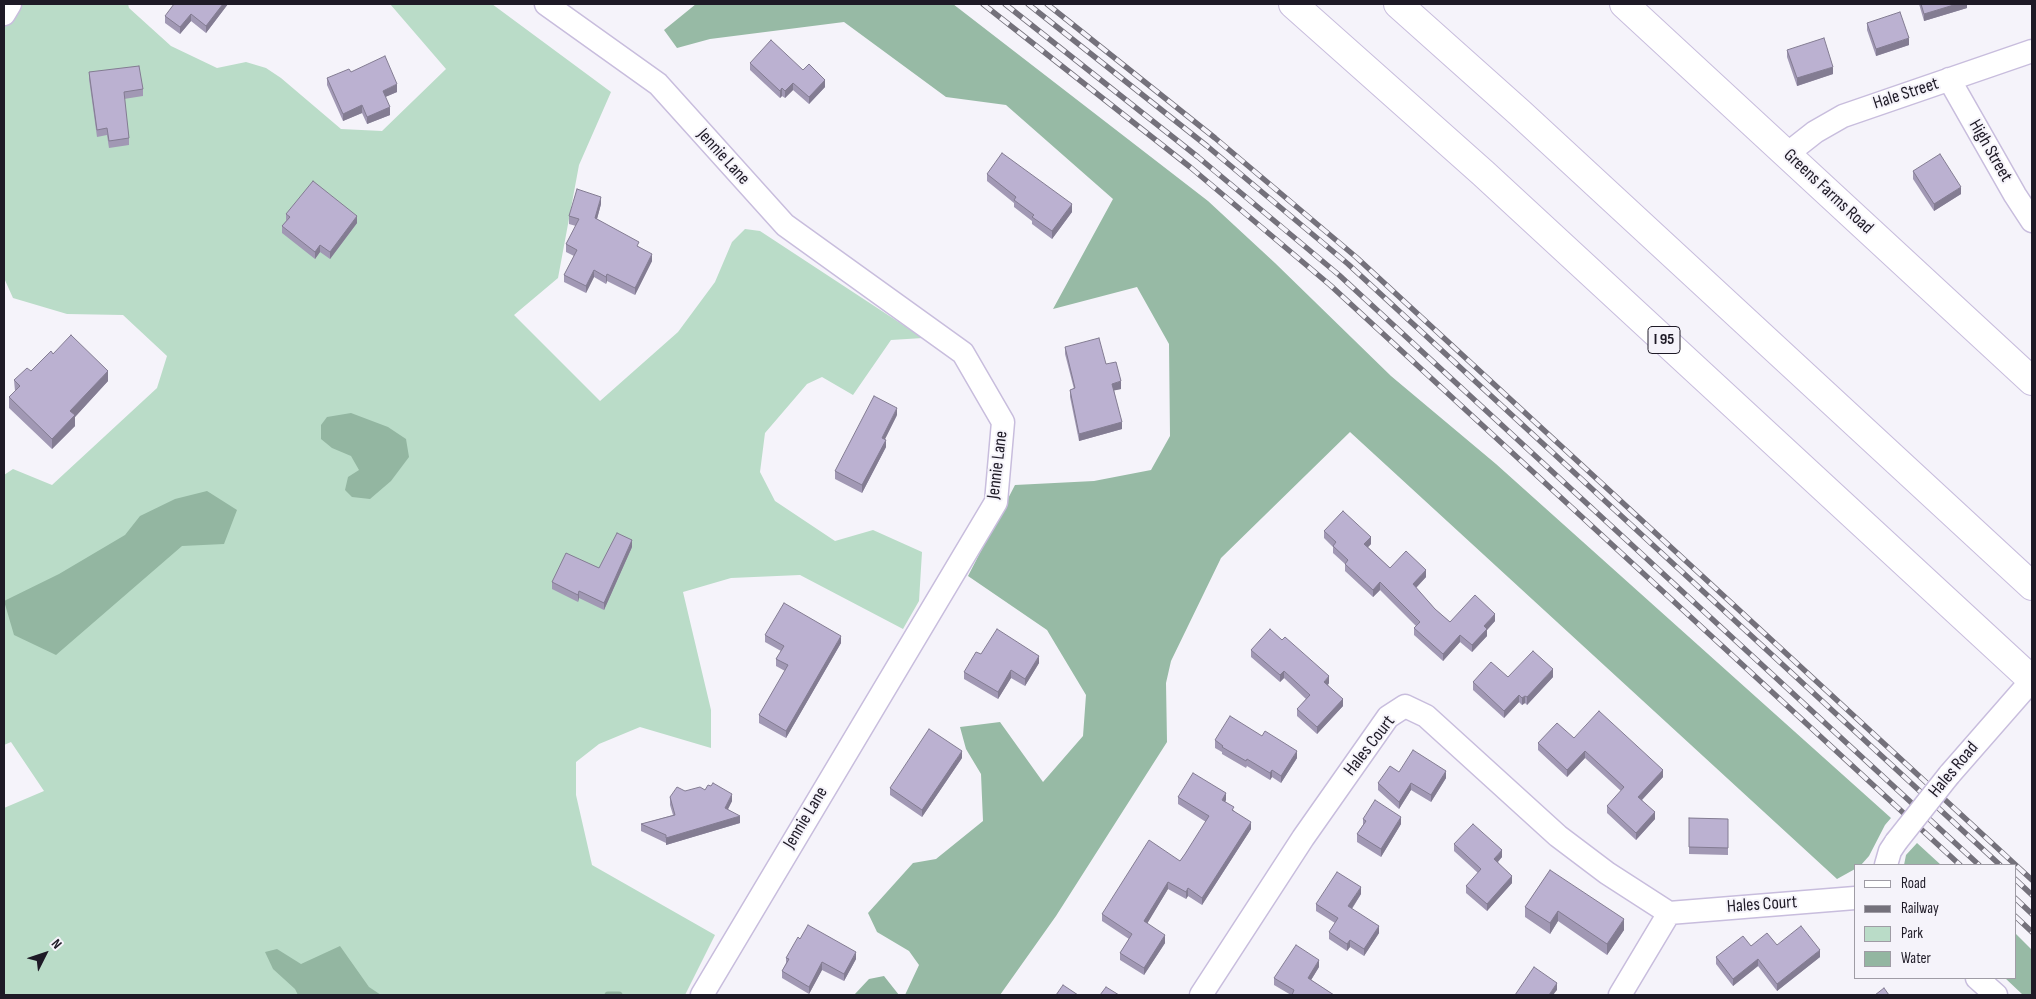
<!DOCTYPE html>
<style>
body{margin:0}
#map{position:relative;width:2036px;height:999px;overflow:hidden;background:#f5f3fa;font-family:"Sofia Sans Condensed",sans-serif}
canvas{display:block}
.frame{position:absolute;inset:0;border:5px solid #1e1a26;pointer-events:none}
.legend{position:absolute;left:1854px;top:864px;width:162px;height:115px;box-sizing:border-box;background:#f5f3fa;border:1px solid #9f9ca5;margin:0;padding:6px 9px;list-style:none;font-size:15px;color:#1e1a26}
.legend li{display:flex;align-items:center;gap:10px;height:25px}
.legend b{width:25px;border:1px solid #9f9ca5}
.north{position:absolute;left:20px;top:929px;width:50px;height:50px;-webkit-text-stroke:4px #f5f3fa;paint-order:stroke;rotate:49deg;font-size:14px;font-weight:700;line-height:20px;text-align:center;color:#1e1a26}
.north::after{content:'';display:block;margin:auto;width:18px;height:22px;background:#1e1a26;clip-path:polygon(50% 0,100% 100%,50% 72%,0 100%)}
</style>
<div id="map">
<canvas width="2036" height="999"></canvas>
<div class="frame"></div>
<ul class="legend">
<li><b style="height:6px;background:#fff"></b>Road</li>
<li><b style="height:6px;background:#74717b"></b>Railway</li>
<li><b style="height:14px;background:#badcc8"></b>Park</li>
<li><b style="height:14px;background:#93b6a1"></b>Water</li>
</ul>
<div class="north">N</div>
</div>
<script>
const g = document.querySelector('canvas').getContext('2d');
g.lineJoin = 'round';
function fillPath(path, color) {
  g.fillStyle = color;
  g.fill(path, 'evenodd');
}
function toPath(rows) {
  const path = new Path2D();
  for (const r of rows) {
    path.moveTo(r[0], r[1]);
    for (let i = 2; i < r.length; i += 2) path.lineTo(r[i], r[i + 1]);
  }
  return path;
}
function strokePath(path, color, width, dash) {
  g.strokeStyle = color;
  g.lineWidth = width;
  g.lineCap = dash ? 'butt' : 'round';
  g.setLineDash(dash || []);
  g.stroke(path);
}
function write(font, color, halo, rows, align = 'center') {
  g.font = font + ' "Sofia Sans Condensed",sans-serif';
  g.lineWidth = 4;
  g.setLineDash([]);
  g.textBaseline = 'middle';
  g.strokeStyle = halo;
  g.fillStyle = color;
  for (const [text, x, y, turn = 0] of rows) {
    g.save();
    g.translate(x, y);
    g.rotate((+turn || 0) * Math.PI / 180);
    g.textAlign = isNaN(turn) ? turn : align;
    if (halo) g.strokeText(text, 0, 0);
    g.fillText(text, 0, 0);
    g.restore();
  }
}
const green = toPath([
 [4,4,128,4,129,8,171,46,217,68,246,62,266,68,281,78,341,129,382,131,446,69,390,4,492,4,611,92,579,165,558,278,514,315,600,401,678,332,715,282,732,242,745,229,760,231,923,338,891,340,853,395,822,377,807,384,765,433,760,472,775,501,835,541,873,530,922,552,919,601,903,629,800,575,731,578,683,592,711,710,711,748,640,727,599,744,576,762,576,795,592,865,715,935,685,995,4,995,4,808,44,791,11,742,4,745,4,475,13,469,52,485,157,388,167,356,123,315,67,314,13,298,4,278]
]);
const forest = toPath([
 [696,4,953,4,1208,201,1275,263,1391,376,1496,464,1891,818,1885,825,1869,856,1861,865,1855,865,1855,869,1837,879,1350,432,1221,558,1171,661,1166,683,1167,742,1056,916,1000,995,905,995,919,965,909,951,877,932,868,913,913,863,936,859,983,821,981,774,966,749,960,727,1000,722,1043,782,1083,736,1086,695,1047,630,968,576,1015,485,1094,481,1151,470,1170,436,1169,344,1137,287,1053,309,1113,199,1006,105,946,97,844,22,710,39,677,48,664,30],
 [1917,843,1941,865,1904,865,1906,855],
 [2015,933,2032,950,2032,995,2023,995,2005,978,2015,978]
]);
const water = toPath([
 [351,413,388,427,406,439,409,457,391,481,370,499,352,497,345,490,348,477,359,470,351,456,332,448,321,439,321,425,327,417],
 [207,491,237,510,224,544,182,546,56,655,14,635,4,601,59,574,125,535,140,516,175,499],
 [340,946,369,987,381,995,298,995,295,989,273,969,265,952,277,949,301,964],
 [884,976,899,995,854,995,869,979]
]);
const stream = toPath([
 [608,995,619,995]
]);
const street = toPath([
 [546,4,658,84,785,225,963,353,1003,422,996,502,702,995],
 [4,14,10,4],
 [1949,79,2015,195,2032,221],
 [1787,154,1815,132,1843,116,2032,51],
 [1949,775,2032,680],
 [1886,865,1890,851,1896,842],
 [1977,978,1996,995],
 [1201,995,1303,838,1388,717,1405,706,1426,716,1558,836,1607,873,1669,913,1855,898],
 [1620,995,1669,913]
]);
const secondary = toPath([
 [1624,4,2032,381]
]);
const highway = toPath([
 [1293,4,1483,173,2032,680],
 [1398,4,1520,113,2032,586]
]);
const rail = toPath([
 [983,4,1190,167,1330,285,1960,865],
 [1005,4,1198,157,1339,275,1979,865],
 [1028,4,1207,146,1348,264,2000,865],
 [1047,4,1215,138,1356,257,2032,880],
 [2015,879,2032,895],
 [2015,898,2032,914],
 [2015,916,2032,932]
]);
const streetBridge = toPath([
 [1896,842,1949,775]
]);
const wall = toPath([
 [228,4,206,33,191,21,180,34,165,23,165,16],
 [1919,4,1967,4,1967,8,1924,21],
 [1867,23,1909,45,1876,56,1867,30],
 [1787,50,1833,74,1797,86,1787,57],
 [750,63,803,70,825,87,809,104,793,90,785,98,782,96,780,98,750,70],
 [89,72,143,89,143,96,124,99,129,138,129,145,109,148,107,135,97,137,89,79],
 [351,72,397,92,385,97,390,115,367,124,362,113,343,121,327,85,327,78],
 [1913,171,1961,194,1934,211,1913,179],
 [987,174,1072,212,1052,239,1032,224,1032,221,1014,207,1014,203,987,181],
 [601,204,597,219,639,247,652,261,635,295,607,281,606,284,594,277,586,293,564,282,564,275,574,256,566,252,566,244,576,226,569,224,569,216],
 [286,214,357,223,330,259,320,252,315,259,282,233,282,226,286,221],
 [1065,347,1106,364,1121,389,1114,390,1122,429,1079,441,1070,397,1070,390,1074,389,1065,354],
 [53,354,108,381,75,417,75,426,52,449,9,408,9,397,15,391,14,380,31,371],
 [897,415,885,439,886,447,862,493,835,479,835,471],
 [1324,531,1371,544,1368,547,1390,568,1426,577,1416,588,1435,609,1450,622,1495,621,1487,630,1487,636,1472,652,1460,642,1443,661,1414,635,1414,628,1416,626,1380,590,1373,597,1345,571,1345,564,1333,553,1333,547,1324,538],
 [632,547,604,610,579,598,578,602,552,589,552,582,599,568],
 [765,635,841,643,786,738,759,723,759,715,785,671,776,666,776,659,781,651,765,642],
 [1251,650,1329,683,1328,685,1343,706,1317,734,1297,716,1297,709,1306,699,1284,678,1280,682,1251,657],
 [981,654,1039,663,1025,686,1011,678,998,699,964,679,964,672],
 [1508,677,1553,677,1527,705,1525,703,1522,705,1519,702,1504,718,1473,690,1473,682],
 [1574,738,1663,777,1642,800,1655,819,1636,840,1607,813,1607,806,1621,791,1585,758,1567,777,1538,750,1538,743],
 [1215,740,1297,758,1281,783,1272,777,1270,780,1247,766,1246,768,1222,754,1222,752,1215,748],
 [962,758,922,817,890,795,890,788],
 [1399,772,1446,778,1431,802,1411,790,1399,809,1378,790,1378,783],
 [705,790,732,801,728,809,740,823,666,845,666,843,641,831,641,824,673,815,670,805,670,797,685,791],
 [1178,797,1226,800,1225,801,1251,829,1202,905,1188,896,1186,899,1168,889,1147,923,1165,943,1144,975,1120,960,1120,953,1129,939,1102,921,1102,914,1180,861,1185,854,1206,822,1178,804],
 [1689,818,1728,819,1728,855,1689,854],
 [1363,819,1401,824,1381,857,1357,842,1357,834,1363,825],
 [1454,844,1502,857,1498,862,1512,883,1487,911,1466,893,1466,886,1478,873,1454,851],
 [1550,870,1624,930,1607,955,1558,921,1550,934,1525,917,1525,907],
 [1361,894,1352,909,1379,933,1364,956,1350,947,1347,951,1329,939,1329,932,1335,923,1316,911,1316,904],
 [800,939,856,959,844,981,822,970,809,994,782,978,782,971,786,963,786,958],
 [1777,945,1820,957,1777,991,1758,966,1733,986,1716,964,1716,957,1751,946],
 [1319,967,1311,980,1334,995,1291,995,1274,985,1274,978]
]);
const shadedWall = toPath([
 [223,4,228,4,206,33,206,26],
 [1957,4,1967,4,1967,8,1924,21,1924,14],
 [191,14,191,21,180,34,180,27],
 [1909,38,1909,45,1876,56,1876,49],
 [1833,67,1833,74,1797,86,1797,78],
 [825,80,825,87,809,104,809,97],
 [793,83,793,90,785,98,785,91],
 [397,84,397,92,383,98,383,91],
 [782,88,782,96,780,98,780,91],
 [362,105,362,113,343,121,343,114],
 [390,107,390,115,367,124,367,117],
 [1961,187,1961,194,1934,211,1934,204],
 [601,197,601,204,595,226,595,218],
 [1072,204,1072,212,1052,239,1052,231],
 [357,216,357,223,330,259,330,252],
 [320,245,320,252,315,259,315,252],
 [652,254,652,261,635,295,635,288],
 [594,270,594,277,586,293,586,286],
 [607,274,607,281,606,284,606,277],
 [108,371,108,381,75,417,75,426,52,449,52,439,70,411],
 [1121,381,1121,389,1112,391,1112,384],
 [897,408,897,415,882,445,882,438],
 [1122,422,1122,429,1079,441,1079,434],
 [886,440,886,447,862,493,862,485],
 [1371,537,1371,544,1364,551,1364,544],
 [632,540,632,547,604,610,604,603],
 [1426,570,1426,577,1413,591,1413,584],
 [1380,582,1380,590,1373,597,1373,590],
 [579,591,579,598,578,602,578,595],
 [1495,614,1495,621,1487,630,1487,636,1472,652,1472,645,1484,626],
 [1460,635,1460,642,1443,661,1443,654],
 [841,636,841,643,786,738,786,731],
 [1039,656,1039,663,1025,686,1025,679],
 [1553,669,1553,677,1527,705,1527,697],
 [1011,670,1011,678,998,699,998,692],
 [1284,671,1284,678,1280,682,1280,675],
 [1329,676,1329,683,1324,689,1324,682],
 [1519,695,1519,702,1504,718,1504,711],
 [1525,696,1525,703,1522,705,1522,698],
 [1343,699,1343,706,1317,734,1317,727],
 [962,751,962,758,922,817,922,810],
 [1297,751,1297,758,1281,783,1281,776],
 [1585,751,1585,758,1567,777,1567,770],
 [1272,770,1272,777,1270,780,1270,773],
 [1663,770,1663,777,1638,804,1638,797],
 [1446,771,1446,778,1431,802,1431,795],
 [1411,783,1411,790,1399,809,1399,802],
 [1226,793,1226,800,1222,807,1222,800],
 [732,794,732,801,725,815,725,808],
 [1655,812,1655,819,1636,840,1636,833],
 [740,816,740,823,666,845,666,838],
 [1401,817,1401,824,1381,857,1381,849],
 [1251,822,1251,829,1202,905,1202,898],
 [1502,850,1502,857,1494,866,1494,859],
 [1512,876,1512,883,1487,911,1487,904],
 [1168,882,1168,889,1144,929,1144,921],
 [1361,887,1361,894,1348,914,1348,906],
 [1188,888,1188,896,1186,899,1186,892],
 [1558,911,1558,921,1550,934,1550,923],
 [1624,919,1624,930,1607,955,1607,944],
 [1379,926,1379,933,1364,956,1364,949],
 [1165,935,1165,943,1144,975,1144,968],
 [1350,940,1350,947,1347,951,1347,944],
 [1820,950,1820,957,1777,991,1777,984],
 [856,952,856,959,844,981,844,974],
 [1758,959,1758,966,1733,986,1733,979],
 [1319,960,1319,967,1308,985,1308,978],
 [822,962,822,970,809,994,809,987],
 [1557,983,1557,990,1553,995,1549,995]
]);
const building = toPath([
 [174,4,223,4,206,26,191,14,180,27,165,16,174,4],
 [1921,4,1957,4,1924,14,1921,4],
 [1900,12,1909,38,1876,49,1867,23,1900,12],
 [1824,38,1833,67,1797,78,1787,50,1824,38],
 [771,40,803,70,809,64,825,80,809,97,793,83,785,91,782,88,780,91,750,63,771,40],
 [385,56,397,84,383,91,390,107,367,117,362,105,343,114,327,78,349,69,351,72,385,56],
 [139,66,143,89,124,92,129,138,109,141,107,128,97,130,89,72,139,66],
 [1002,153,1072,204,1052,231,1032,217,1034,215,1014,200,1016,197,987,174,1002,153],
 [1940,154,1961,187,1934,204,1913,171,1940,154],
 [313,181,357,216,330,252,320,245,315,252,282,226,290,217,286,214,313,181],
 [577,189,601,197,595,218,639,242,637,246,652,254,635,288,607,274,606,277,594,270,586,286,564,275,577,250,566,244,579,219,569,216,577,189],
 [71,335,108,371,70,411,75,415,52,439,9,397,20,386,14,380,27,368,31,371,51,351,53,354,71,335],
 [1099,338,1106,364,1116,362,1121,381,1112,384,1122,422,1079,434,1070,390,1075,388,1065,347,1099,338],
 [874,396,897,408,882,438,886,440,862,485,835,471,874,396],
 [1343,511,1371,537,1364,544,1390,568,1406,551,1426,570,1413,584,1435,609,1450,622,1475,595,1495,614,1484,626,1487,629,1472,645,1460,635,1443,654,1414,628,1420,622,1380,582,1373,590,1345,564,1348,560,1333,546,1336,542,1324,531,1343,511],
 [617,533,632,540,604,603,579,591,578,595,552,582,566,553,599,568,617,533],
 [784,603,841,636,786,731,759,715,788,665,776,659,784,646,765,635,784,603],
 [997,629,1039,656,1025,679,1011,670,998,692,964,672,976,652,981,654,997,629],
 [1270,629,1282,640,1285,637,1329,676,1324,682,1343,699,1317,727,1297,709,1310,695,1284,671,1280,675,1251,650,1270,629],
 [1533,651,1553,669,1527,697,1525,696,1522,698,1519,695,1504,711,1473,682,1491,662,1508,677,1533,651],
 [1599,711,1663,770,1638,797,1655,812,1636,833,1607,806,1624,787,1585,751,1567,770,1538,743,1557,723,1574,738,1599,711],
 [1230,716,1262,736,1265,731,1297,751,1281,776,1272,770,1270,773,1247,759,1246,761,1222,747,1223,746,1215,740,1230,716],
 [929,729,962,751,922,810,890,788,929,729],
 [1413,750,1446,771,1431,795,1411,783,1399,802,1378,783,1390,766,1399,772,1413,750],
 [1193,773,1226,793,1222,800,1234,807,1232,810,1251,822,1202,898,1188,888,1186,892,1168,882,1144,921,1165,935,1144,968,1120,953,1132,934,1102,914,1149,840,1180,861,1185,854,1209,816,1178,797,1193,773],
 [713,783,732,794,725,808,740,816,666,838,666,835,641,824,675,815,670,797,677,787,685,791,700,787,705,790,708,785,711,786,713,783],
 [1375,800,1401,817,1381,849,1357,834,1366,821,1363,819,1375,800],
 [1689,818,1728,819,1728,848,1689,847,1689,818],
 [1473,824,1502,850,1494,859,1512,876,1487,904,1466,886,1481,869,1454,844,1473,824],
 [1550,870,1624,919,1607,944,1558,911,1550,923,1525,907,1550,870],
 [1337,872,1361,887,1348,906,1379,926,1364,949,1350,940,1347,944,1329,932,1338,918,1316,904,1337,872],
 [808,925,856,952,844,974,822,962,809,987,782,971,789,959,786,958,798,937,800,939,808,925],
 [1801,926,1820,950,1777,984,1758,959,1733,979,1716,957,1743,936,1751,946,1767,933,1777,945,1801,926],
 [1296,945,1319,960,1308,978,1334,995,1292,995,1294,990,1274,978,1296,945],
 [1534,967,1557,983,1549,995,1515,995,1534,967],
 [1063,985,1078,995,1056,995,1063,985],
 [1106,987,1119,995,1100,995,1106,987],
 [1884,988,1889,995,1875,995,1884,988]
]);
const shields = [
 [1664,340,32]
];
const shieldNames = [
 ["I 95",1664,340]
];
const streetNames = [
 ["Hale Street",1906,94,-18],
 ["High Street",1990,151,60],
 ["Jennie Lane",723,157,48],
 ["Greens Farms Road",1828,192,43],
 ["Jennie Lane",998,465,-83],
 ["Hales Court",1370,746,-52],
 ["Hales Road",1954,770,-50],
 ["Jennie Lane",806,818,-59],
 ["Hales Court",1762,905,-4]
];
fillPath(green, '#badcc8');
fillPath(forest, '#97baa5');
fillPath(water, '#93b6a1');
strokePath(stream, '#93b6a1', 7);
strokePath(street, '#c8bddd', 25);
strokePath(secondary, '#c8bddd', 30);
strokePath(highway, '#c8bddd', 30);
strokePath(street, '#fff', 22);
strokePath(secondary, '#fff', 28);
strokePath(highway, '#fff', 28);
strokePath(rail, '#74717b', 5.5);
strokePath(rail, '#f5f3fa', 4, [11]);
strokePath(streetBridge, '#c8bddd', 25, []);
strokePath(streetBridge, '#fff', 22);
fillPath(wall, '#a198b4');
fillPath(shadedWall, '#837c92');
fillPath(building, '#bbb1d1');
strokePath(building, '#837c92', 1);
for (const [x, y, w] of shields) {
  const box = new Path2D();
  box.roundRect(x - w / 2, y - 13.5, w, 27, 4);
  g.fillStyle = '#f5f3fa';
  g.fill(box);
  strokePath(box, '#1e1a26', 1);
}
write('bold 16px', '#1e1a26', null, shieldNames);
write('18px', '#1e1a26', '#f5f3fa', streetNames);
</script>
